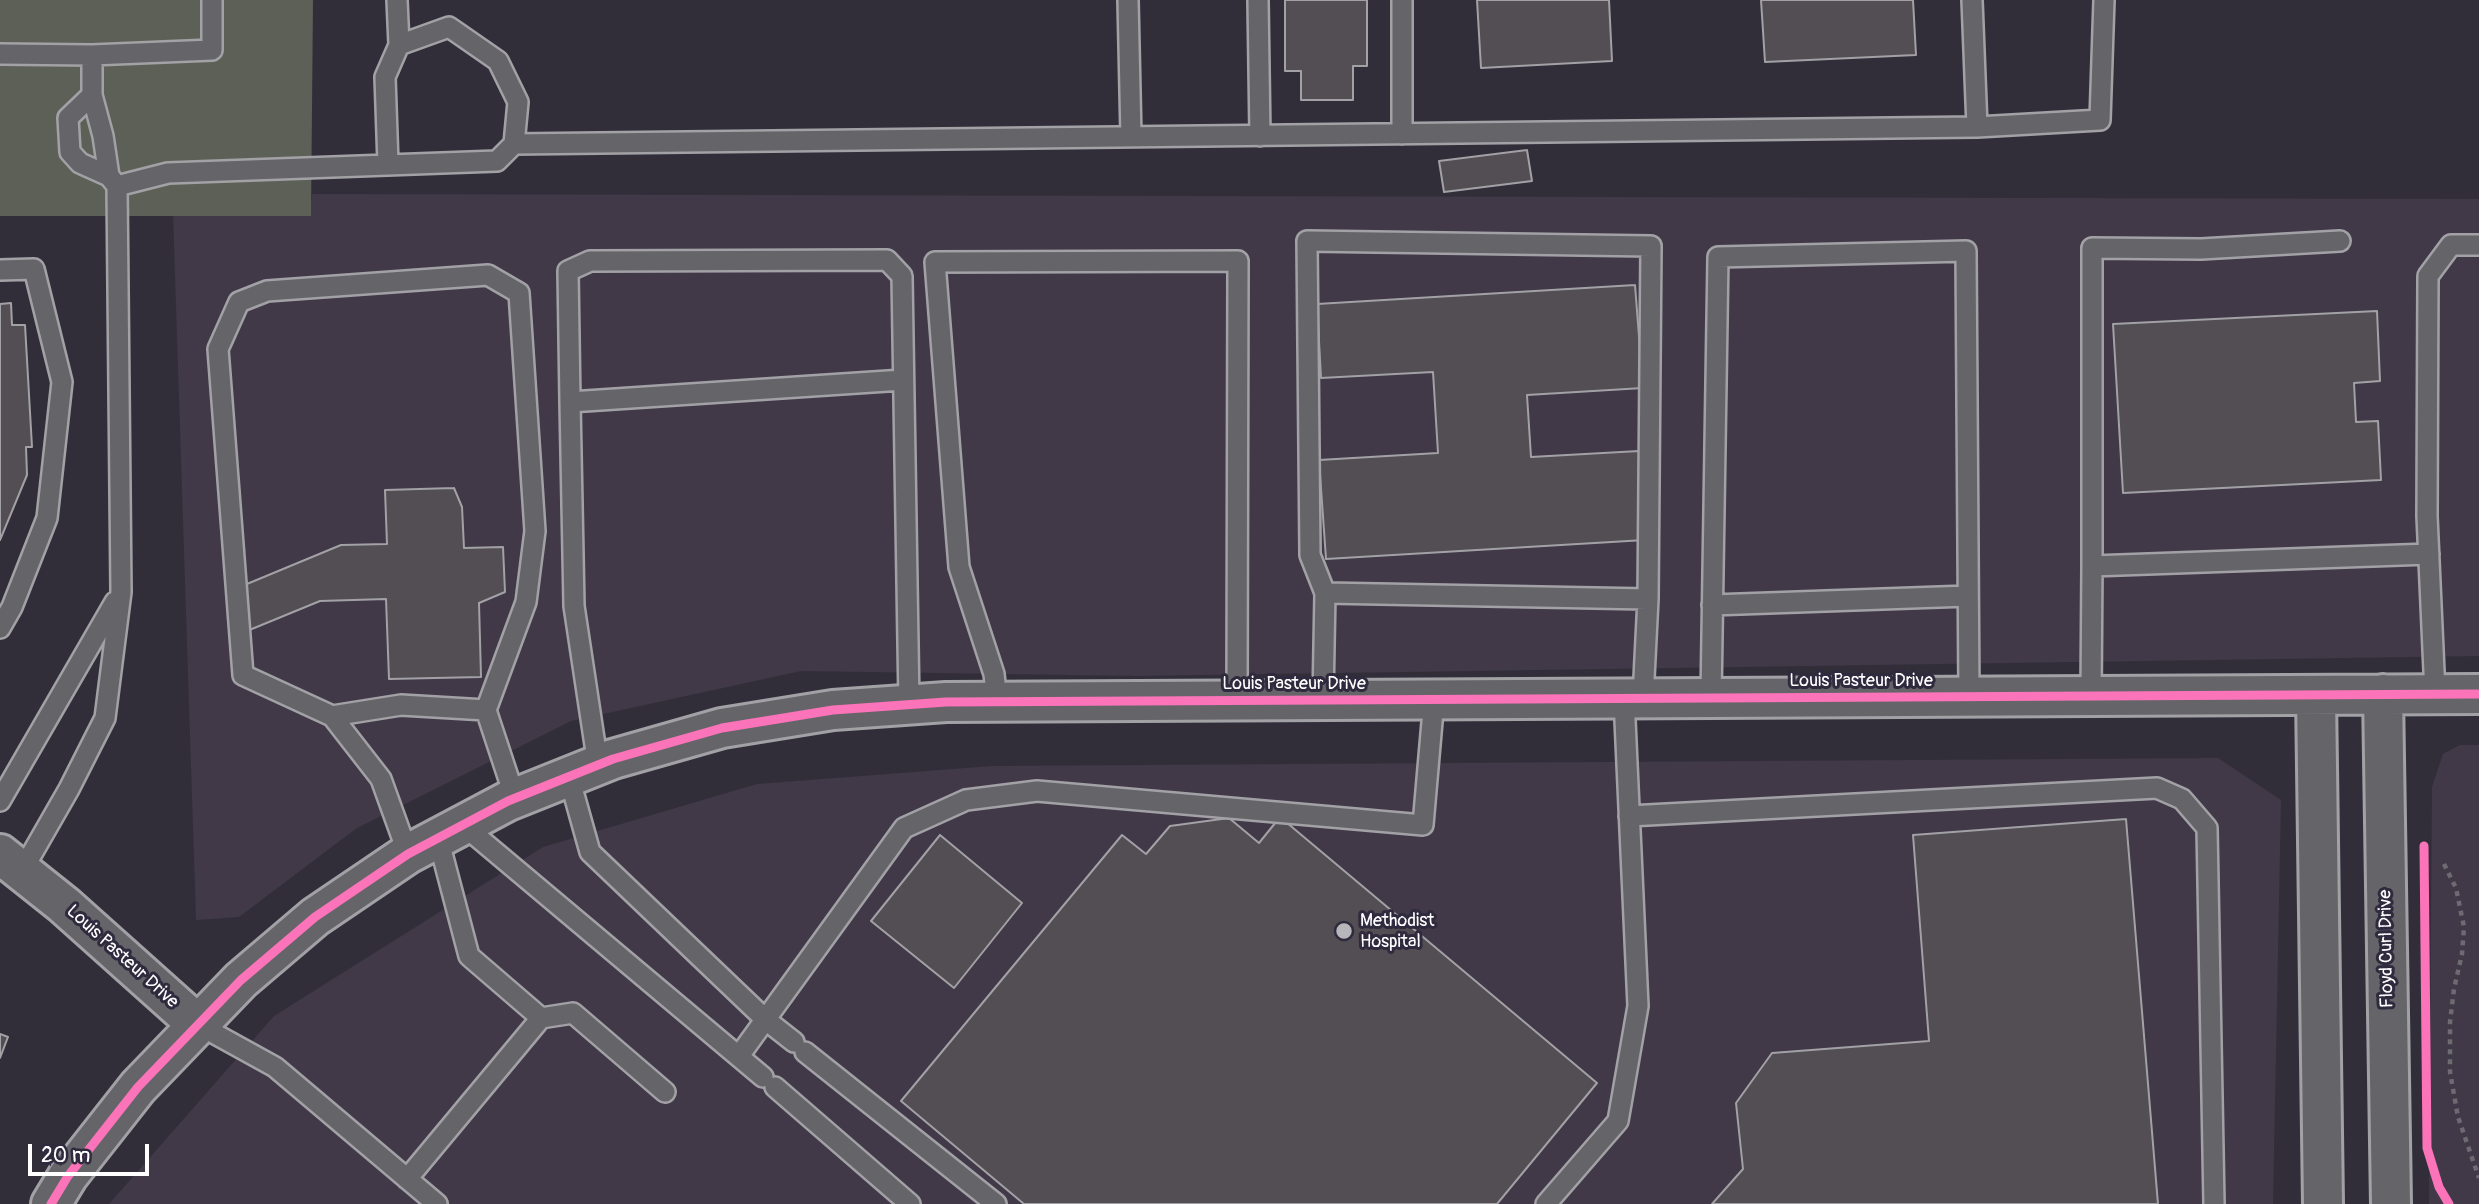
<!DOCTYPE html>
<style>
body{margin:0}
#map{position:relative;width:2479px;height:1204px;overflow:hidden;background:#312e39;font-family:Pangolin,sans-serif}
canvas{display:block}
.scale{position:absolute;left:28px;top:1144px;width:121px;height:32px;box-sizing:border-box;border:4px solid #fff;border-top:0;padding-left:9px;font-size:21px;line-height:24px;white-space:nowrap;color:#fff;-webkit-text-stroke:5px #2f2a3d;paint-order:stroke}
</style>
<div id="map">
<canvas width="2479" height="1204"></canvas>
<div class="scale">20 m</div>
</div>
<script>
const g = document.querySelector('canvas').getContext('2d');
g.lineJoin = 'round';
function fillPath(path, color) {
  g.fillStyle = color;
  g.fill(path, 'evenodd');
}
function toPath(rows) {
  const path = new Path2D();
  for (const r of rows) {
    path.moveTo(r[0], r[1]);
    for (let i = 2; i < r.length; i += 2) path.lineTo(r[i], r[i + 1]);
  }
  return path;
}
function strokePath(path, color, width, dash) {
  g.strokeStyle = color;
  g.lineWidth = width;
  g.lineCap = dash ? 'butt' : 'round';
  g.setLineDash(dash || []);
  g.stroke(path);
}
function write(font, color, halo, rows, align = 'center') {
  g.font = font + ' Pangolin,sans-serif';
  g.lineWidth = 6;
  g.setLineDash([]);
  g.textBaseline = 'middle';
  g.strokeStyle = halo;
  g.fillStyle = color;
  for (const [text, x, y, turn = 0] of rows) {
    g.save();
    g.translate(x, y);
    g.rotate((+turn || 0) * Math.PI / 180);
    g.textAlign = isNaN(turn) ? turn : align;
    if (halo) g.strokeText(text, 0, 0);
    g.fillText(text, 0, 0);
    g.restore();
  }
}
const built = toPath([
 [312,194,2479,199,2479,656,1136,676,801,671,571,721,357,828,239,917,196,920,173,214,310,216],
 [2460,745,2479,745,2479,1204,2429,1204,2432,787,2443,754],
 [2218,758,2281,800,2273,1204,109,1204,274,1016,543,847,757,784,992,766]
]);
const green = toPath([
 [0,0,313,0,311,216,0,216]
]);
const building = toPath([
 [1285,0,1367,0,1367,66,1353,66,1353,100,1301,100,1301,71,1285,71,1285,0],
 [1477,0,1609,0,1612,61,1481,68,1477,0],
 [1761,0,1913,0,1916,55,1765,62,1761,0],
 [1527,150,1532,181,1444,192,1439,161,1527,150],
 [1635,285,1643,388,1527,395,1531,457,1639,451,1645,540,1326,559,1319,460,1438,453,1433,372,1321,378,1317,304,1635,285],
 [11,303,12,325,25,325,32,447,26,447,27,475,0,540,0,304,11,303],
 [2377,311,2380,381,2354,383,2356,422,2378,421,2381,480,2123,493,2113,324,2377,311],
 [454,488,462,507,464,548,503,547,505,592,479,603,481,677,389,679,386,599,320,601,247,631,230,591,341,545,387,544,385,490,454,488],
 [1280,817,1597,1083,1497,1204,1024,1204,901,1101,1122,835,1146,854,1170,826,1229,818,1259,843,1280,817],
 [2126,819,2158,1204,1712,1204,1743,1169,1736,1103,1772,1053,1929,1041,1913,835,2126,819],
 [940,835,1022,903,954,988,871,921,940,835],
 [0,1034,8,1037,0,1058,0,1034]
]);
const path = toPath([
 [2444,864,2456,888,2464,927,2462,954,2454,989,2450,1022,2450,1072,2458,1117,2479,1178]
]);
const service = toPath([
 [397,0,399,45],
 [1128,0,1131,137],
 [1258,0,1260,136],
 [1402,0,1402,134],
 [1972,0,1977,127],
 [0,54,92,55],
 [92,95,68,118,70,152,80,163,109,176],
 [514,144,1977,127,2100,120,2104,0],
 [117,186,168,173,497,161,514,144,518,102,498,61,449,27,399,45,385,77,388,164],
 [0,270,34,269,62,382,47,518,12,607,0,628],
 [570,402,903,380],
 [2092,566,2092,248,2201,249,2340,241],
 [1325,593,1310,555,1307,241,1651,246,1648,599],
 [1712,605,1968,596],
 [2435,694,2427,516,2428,276,2451,245,2479,245],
 [2091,696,2092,566,2429,554],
 [1711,698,1718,257,1966,251,1969,696],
 [1323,699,1325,593,1648,599,1643,698],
 [997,701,994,674,959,567,935,262,1238,261,1237,700],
 [332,716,401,705,486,710],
 [598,765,574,606,570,402,568,271,590,261,887,260,902,276,909,704],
 [569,777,590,852,766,1020,794,1042],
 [0,801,115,602],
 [1629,816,2157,788,2182,799,2207,828,2214,1204],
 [463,825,763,1077],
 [408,854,381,779,332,716,243,675,218,349,239,302,267,291,488,275,519,293,535,531,526,602,486,710,515,798],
 [22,871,69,789,105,718,121,592,117,186,109,176,103,136,92,95,92,55,212,50,212,0],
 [541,1018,573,1013,665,1092],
 [197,1024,275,1067,437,1204],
 [805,1052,996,1204],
 [739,1056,904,828,966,800,1037,791,1423,825,1434,699],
 [775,1087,910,1204],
 [407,1179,541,1018,469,956,438,838],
 [1546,1204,1618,1121,1638,1006,1624,698]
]);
const tertiary = toPath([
 [2383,694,2391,1204],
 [2316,695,2323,1204],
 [0,854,64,905,197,1024],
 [51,1204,68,1176,138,1087,241,980,315,917,408,854,508,801,613,759,722,728,833,710,946,702,2479,694]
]);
const cycleway = toPath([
 [2424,846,2427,1148,2439,1187,2449,1204],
 [51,1204,68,1176,138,1087,241,980,315,917,408,854,508,801,613,759,722,728,833,710,946,702,2479,694]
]);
const markers = [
 [1344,931,9,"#b7b6ba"]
];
const streetNames = [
 ["Louis Pasteur Drive",1861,681],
 ["Louis Pasteur Drive",1294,684],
 ["Floyd Curl Drive",2387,949,-91],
 ["Louis Pasteur Drive",122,957,42]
];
const poiNames = [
 ["Methodist",1360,921],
 ["Hospital",1360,942]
];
fillPath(built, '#413848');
fillPath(green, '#5d6056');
fillPath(building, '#534d54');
strokePath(building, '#a2a1a6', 2);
strokePath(service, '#a2a1a6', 24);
strokePath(tertiary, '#a2a1a6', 44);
strokePath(path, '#6d6b71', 4.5, [5, 5]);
strokePath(service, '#656469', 19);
strokePath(tertiary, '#656469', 38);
strokePath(cycleway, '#fb73b8', 9);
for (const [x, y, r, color] of markers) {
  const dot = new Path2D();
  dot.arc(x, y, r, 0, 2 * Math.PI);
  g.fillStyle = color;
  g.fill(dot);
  strokePath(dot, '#2f2a3d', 2.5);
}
write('18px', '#fff', '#2f2a3d', streetNames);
write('18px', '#fff', '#2f2a3d', poiNames, 'left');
</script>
